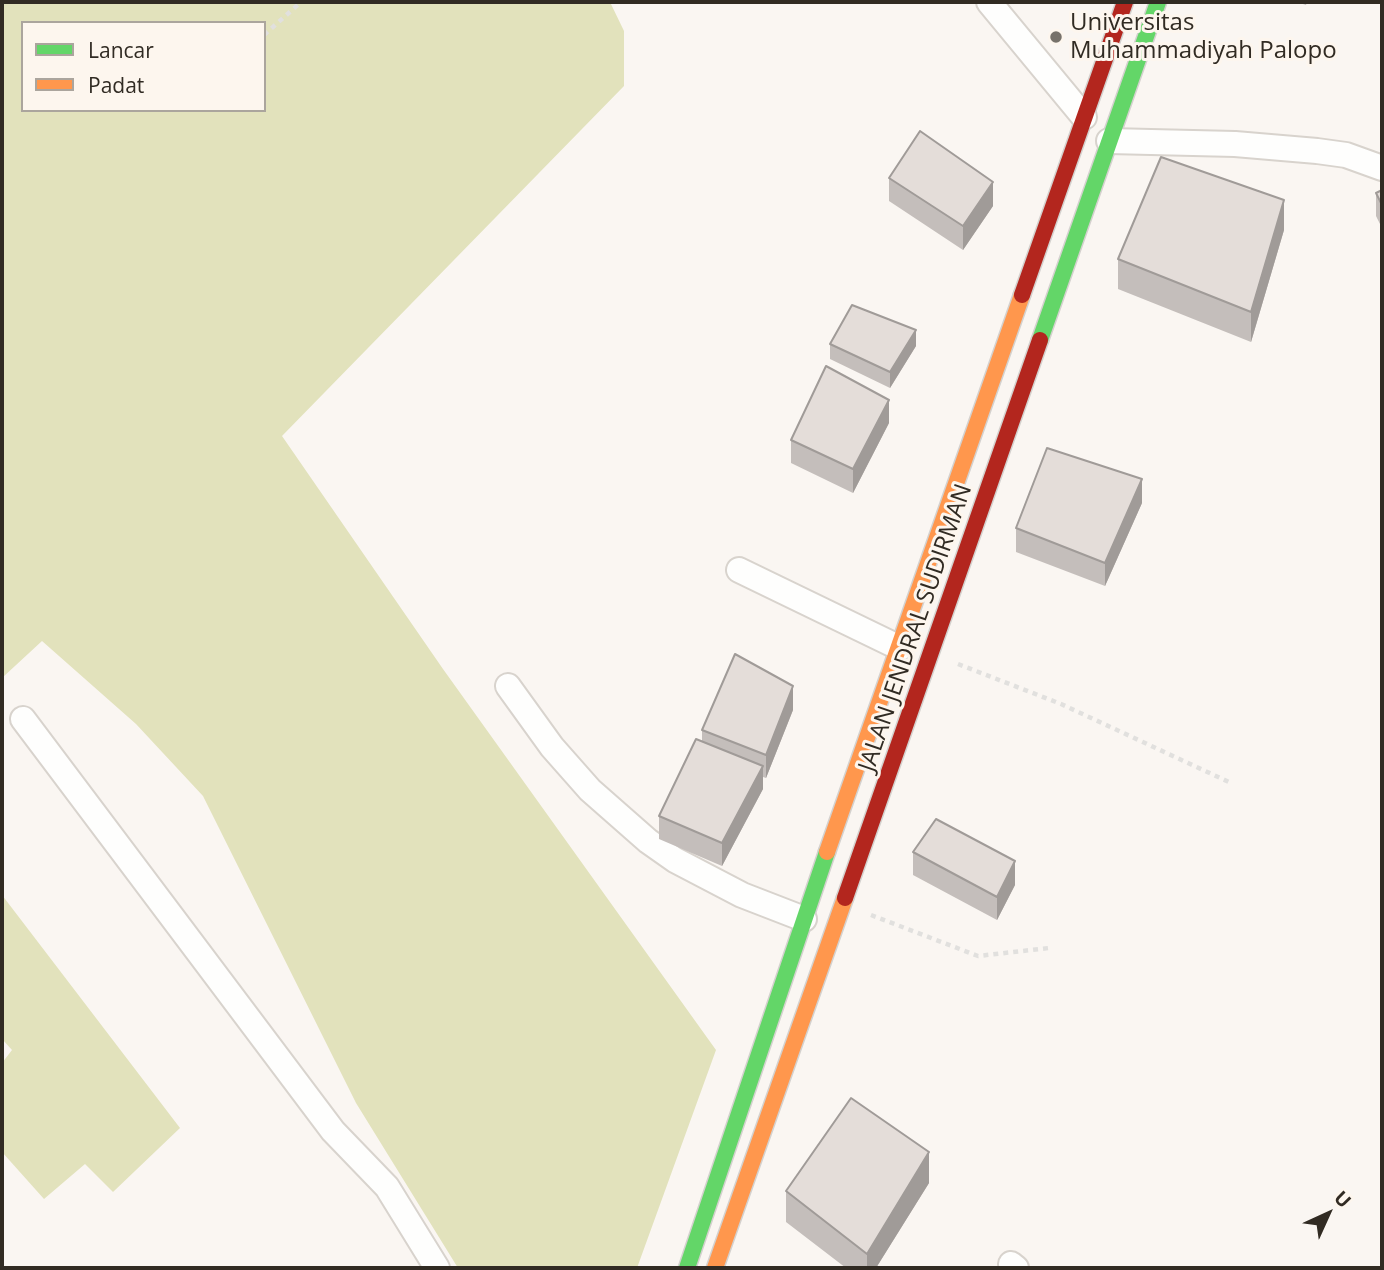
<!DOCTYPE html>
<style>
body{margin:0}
#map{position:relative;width:1384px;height:1270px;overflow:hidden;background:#faf6f2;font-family:"Open Sans",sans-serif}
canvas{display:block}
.frame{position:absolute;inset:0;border:4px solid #312b23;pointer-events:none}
.legend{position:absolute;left:21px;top:21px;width:245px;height:91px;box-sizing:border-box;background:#fdf6ee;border:2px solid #aba59d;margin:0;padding:9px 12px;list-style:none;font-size:21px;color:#312b23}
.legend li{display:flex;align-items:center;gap:14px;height:35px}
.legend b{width:35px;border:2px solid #aba59d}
.north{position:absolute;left:1293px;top:1179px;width:70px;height:70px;-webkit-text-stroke:5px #fdf6ee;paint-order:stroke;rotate:45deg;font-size:19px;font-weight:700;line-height:28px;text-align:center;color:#312b23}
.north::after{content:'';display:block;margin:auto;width:24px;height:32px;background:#312b23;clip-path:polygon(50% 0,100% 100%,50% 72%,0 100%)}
</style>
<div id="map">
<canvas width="1384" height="1270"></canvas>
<div class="frame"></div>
<ul class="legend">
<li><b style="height:9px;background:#63d668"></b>Lancar</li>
<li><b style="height:9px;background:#ff974d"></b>Padat</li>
</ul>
<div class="north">U</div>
</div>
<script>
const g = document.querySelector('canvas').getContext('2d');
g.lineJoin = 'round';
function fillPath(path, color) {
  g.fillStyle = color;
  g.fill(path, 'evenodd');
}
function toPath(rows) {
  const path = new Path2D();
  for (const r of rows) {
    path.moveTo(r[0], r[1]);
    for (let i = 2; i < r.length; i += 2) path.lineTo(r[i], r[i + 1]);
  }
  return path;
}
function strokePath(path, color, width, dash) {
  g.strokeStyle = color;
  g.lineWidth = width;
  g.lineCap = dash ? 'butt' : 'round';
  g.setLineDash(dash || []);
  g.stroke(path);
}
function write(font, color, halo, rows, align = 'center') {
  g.font = font + ' "Open Sans",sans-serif';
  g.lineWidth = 6;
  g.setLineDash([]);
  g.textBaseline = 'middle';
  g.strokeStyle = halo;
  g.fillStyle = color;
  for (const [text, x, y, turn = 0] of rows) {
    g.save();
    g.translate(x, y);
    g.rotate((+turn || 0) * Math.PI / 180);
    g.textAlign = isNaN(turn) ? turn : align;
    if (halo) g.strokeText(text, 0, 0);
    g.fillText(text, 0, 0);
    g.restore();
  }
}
const green = toPath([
 [2,2,610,2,624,31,624,86,282,436,443,669,716,1050,637,1268,458,1268,356,1103,203,796,136,724,42,641,2,678],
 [23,23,264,23,264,110,23,110],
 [2,895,180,1128,113,1192,85,1164,44,1199,2,1152,2,1063,12,1050,2,1039]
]);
const path = toPath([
 [264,35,301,2],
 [958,664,1061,704,1231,783],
 [871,915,978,956,1049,948]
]);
const street = toPath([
 [989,2,1084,117],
 [1109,141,1235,144,1317,151,1346,155,1382,168],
 [739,570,900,648],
 [508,686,552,747,590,790,648,841,675,860,742,895,804,919],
 [23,719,333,1131,387,1187,437,1268],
 [1011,1264,1016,1268]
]);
const fast = toPath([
 [1040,340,1158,2],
 [687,1268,827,852]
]);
const slow = toPath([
 [827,852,1022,295],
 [715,1268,845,898]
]);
const jam = toPath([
 [1022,295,1125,2],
 [845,898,1040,340]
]);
const wall = toPath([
 [1297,2,1307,2,1306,5],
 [889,178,993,206,963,250,889,201],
 [1382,190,1382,228,1376,216,1376,193],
 [1284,230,1251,342,1118,289,1118,259],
 [830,344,916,346,890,388,830,359],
 [889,423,853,493,791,463,791,440],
 [1142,503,1105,586,1016,552,1016,528],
 [793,710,766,778,763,777,763,789,722,866,659,839,659,816,702,741,702,730],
 [913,852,1015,885,997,920,913,875],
 [929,1183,876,1268,846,1268,786,1222,786,1191]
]);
const shadedWall = toPath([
 [993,182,993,206,963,250,963,226],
 [1284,200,1284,230,1251,342,1251,312],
 [916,330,916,346,890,388,890,372],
 [889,400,889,423,853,493,853,469],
 [1142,479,1142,503,1105,586,1105,563],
 [793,686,793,710,766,778,766,755],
 [763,766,763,789,722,866,722,843],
 [1015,861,1015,885,997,920,997,897],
 [929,1152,929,1183,876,1268,867,1268,867,1254]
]);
const building = toPath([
 [920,131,993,182,963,226,889,178,920,131],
 [1161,157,1284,200,1251,312,1118,259,1161,157],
 [1382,190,1382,205,1376,193,1382,190],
 [852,305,916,330,890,372,830,344,852,305],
 [826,366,889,400,853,469,791,440,826,366],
 [1047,448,1142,479,1105,563,1016,528,1047,448],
 [735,654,793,686,766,755,702,730,735,654],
 [696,739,763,766,722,843,659,816,696,739],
 [936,819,1015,861,997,897,913,852,936,819],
 [851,1098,929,1152,867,1254,786,1191,851,1098]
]);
const markers = [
 [1056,37,7,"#77726b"]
];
const poiNames = [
 ["Universitas",1070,23],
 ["Muhammadiyah Palopo",1070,51]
];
const streetNames = [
 ["JALAN JENDRAL SUDIRMAN",916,628,-71]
];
fillPath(green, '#e2e2bc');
strokePath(street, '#d8d3cd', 28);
strokePath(fast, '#d4d1ce', 19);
strokePath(slow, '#d4d1ce', 19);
strokePath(jam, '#d4d1ce', 19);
strokePath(path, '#e1e0de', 4.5, [5, 5]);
strokePath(street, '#fefefd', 24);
strokePath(fast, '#63d668', 16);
strokePath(slow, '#ff974d', 16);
strokePath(jam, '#b3261e', 16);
fillPath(wall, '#c4bebb');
fillPath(shadedWall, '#a09b98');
fillPath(building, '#e4ddd9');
strokePath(building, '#a09b98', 2);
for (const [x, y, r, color] of markers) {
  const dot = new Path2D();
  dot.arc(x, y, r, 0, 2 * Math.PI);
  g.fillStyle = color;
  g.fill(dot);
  strokePath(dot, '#fdf6ee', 2.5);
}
write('24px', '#312b23', '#fdf6ee', poiNames, 'left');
write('24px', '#312b23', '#fdf6ee', streetNames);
</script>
